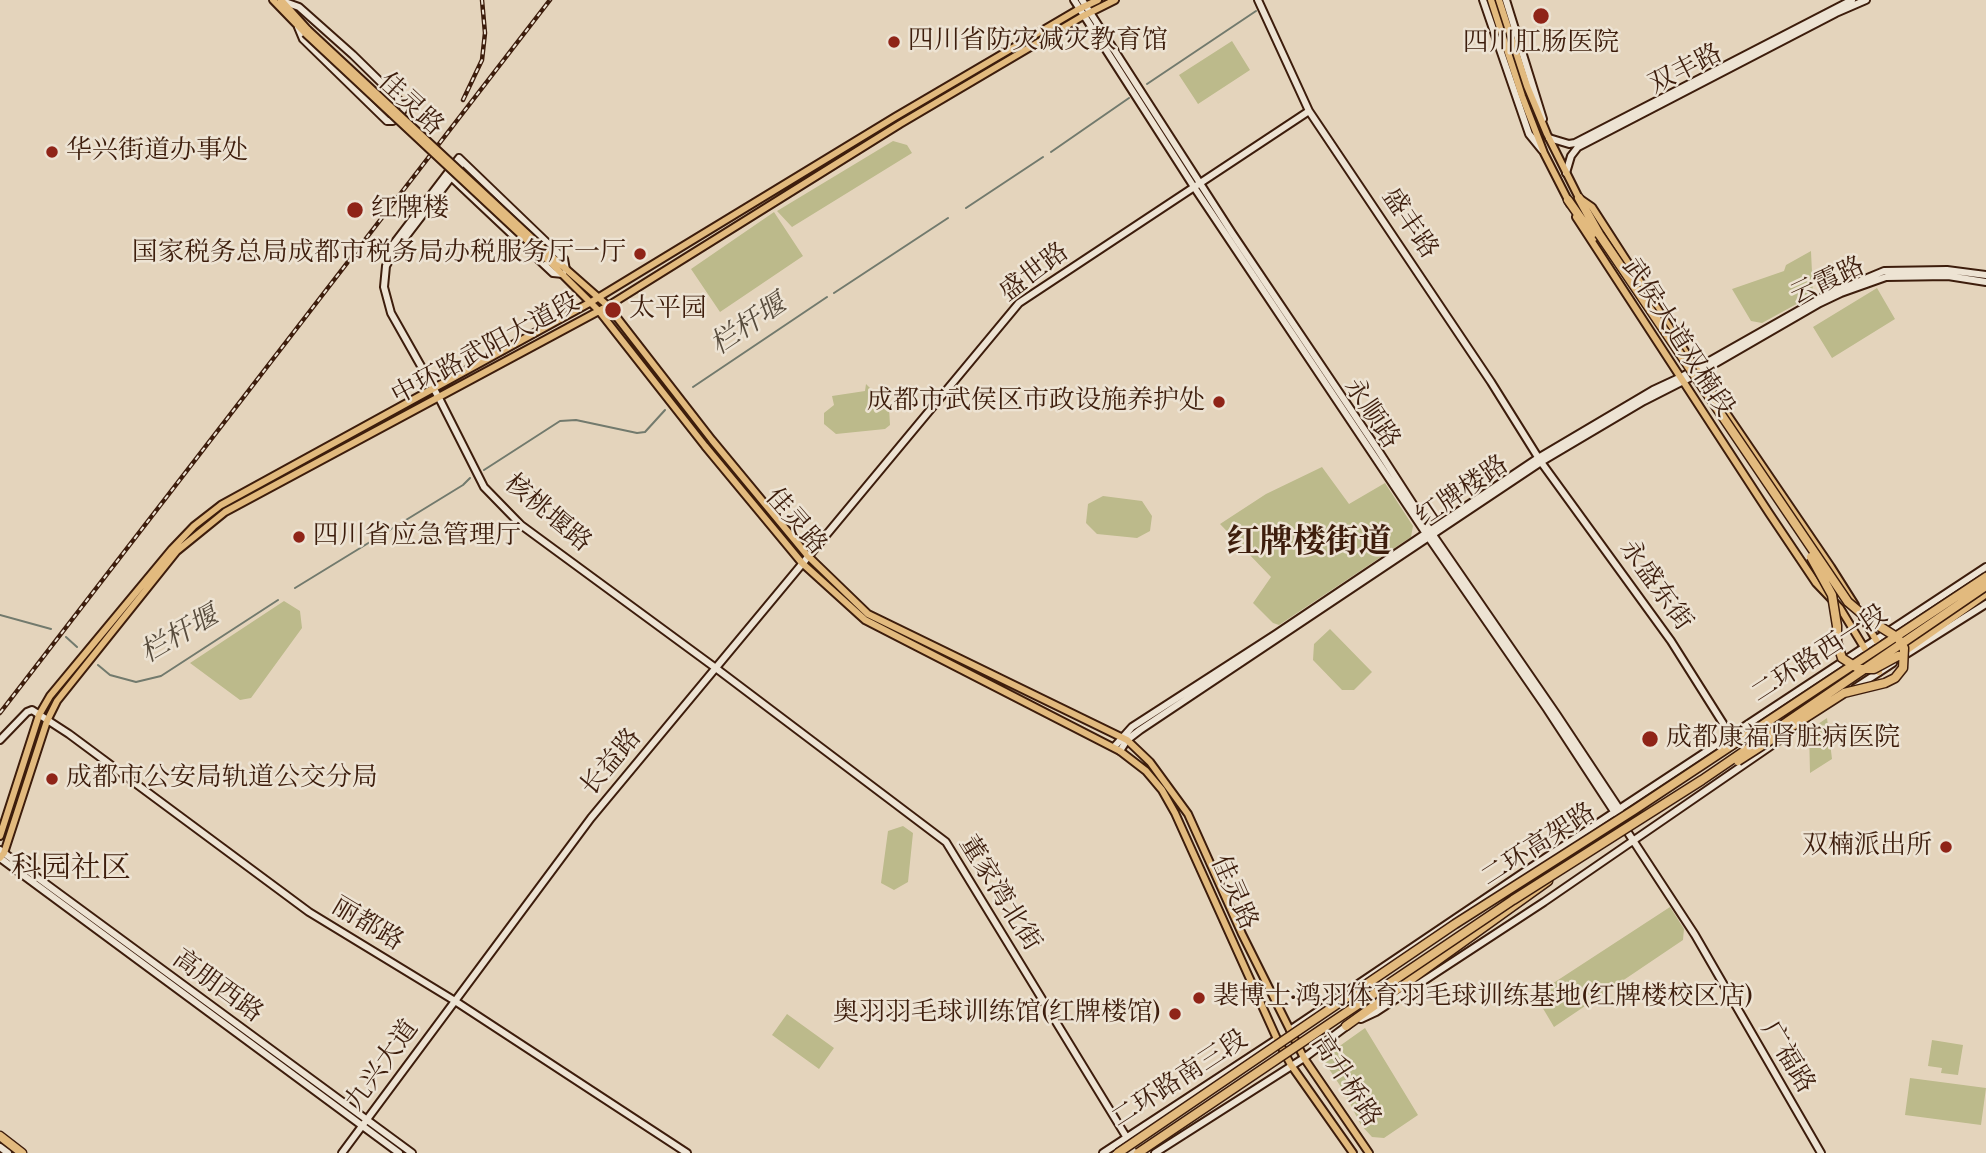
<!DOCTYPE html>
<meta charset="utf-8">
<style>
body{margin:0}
canvas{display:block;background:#e4d4bc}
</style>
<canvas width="1986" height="1153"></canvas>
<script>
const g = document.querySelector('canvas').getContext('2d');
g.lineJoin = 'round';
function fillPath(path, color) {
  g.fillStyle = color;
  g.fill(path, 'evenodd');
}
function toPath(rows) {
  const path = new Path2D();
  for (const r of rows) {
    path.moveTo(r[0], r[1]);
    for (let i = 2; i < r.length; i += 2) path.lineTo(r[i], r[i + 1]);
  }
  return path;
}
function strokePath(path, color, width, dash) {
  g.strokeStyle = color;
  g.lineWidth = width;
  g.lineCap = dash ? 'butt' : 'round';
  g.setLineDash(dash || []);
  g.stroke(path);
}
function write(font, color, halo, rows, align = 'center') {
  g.font = font + ' "Libre Bodoni","Noto Serif SC",serif';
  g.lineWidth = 5;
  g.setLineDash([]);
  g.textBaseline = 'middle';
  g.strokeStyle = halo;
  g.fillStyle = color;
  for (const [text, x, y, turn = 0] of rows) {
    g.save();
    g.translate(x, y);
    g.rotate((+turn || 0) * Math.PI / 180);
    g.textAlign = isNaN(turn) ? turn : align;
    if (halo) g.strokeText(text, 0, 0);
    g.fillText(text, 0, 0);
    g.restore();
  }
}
const green = toPath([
 [1232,41,1250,70,1198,104,1179,75],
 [893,141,907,145,912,153,792,227,777,211],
 [774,212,803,256,720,312,691,269],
 [1811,251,1813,295,1762,323,1751,321,1732,289,1784,271,1786,265],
 [1877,288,1895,319,1832,358,1813,327],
 [866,384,889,407,890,425,885,429,836,434,824,424,824,413,834,405,832,396,865,391],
 [1322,467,1349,504,1385,483,1413,526,1411,537,1279,625,1273,623,1253,603,1271,577,1220,524,1266,494],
 [1103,496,1142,501,1152,516,1150,531,1137,538,1097,534,1086,523,1088,504],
 [284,601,300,611,302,628,251,698,240,700,190,663],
 [1330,629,1372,672,1354,690,1342,690,1313,660,1314,644],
 [1827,718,1832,759,1810,773,1809,730],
 [903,826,913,833,908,882,894,890,881,883,888,831],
 [1670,907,1684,929,1683,940,1554,1027,1535,995],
 [787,1014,834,1048,819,1069,772,1035],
 [1365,1028,1418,1115,1384,1138,1372,1137,1361,1125,1343,1090,1325,1063,1327,1055],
 [1932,1040,1963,1045,1958,1075,1941,1073,1942,1068,1928,1066],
 [1910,1078,1986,1088,1981,1125,1905,1115]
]);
const stream = toPath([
 [1147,84,1256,11],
 [1051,152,1129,98],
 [966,208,1043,157],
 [834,293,948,218],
 [693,387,827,297],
 [484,470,560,421,576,420,637,433,645,432,665,410],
 [295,588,463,485,470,478],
 [0,615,51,629],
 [66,637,77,647],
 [98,665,110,675,136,682,161,676,278,600]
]);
const secondary = toPath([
 [1074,0,1194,187,1429,538,1547,709,1695,935,1821,1153],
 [1082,0,1232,233,1378,450,1433,535,1557,715,1620,810,1623,819],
 [1258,0,1309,111,1491,382,1541,462,1671,641,1731,736],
 [1483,0,1529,134,1542,150],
 [1506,0,1543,119],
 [282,1,299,7,353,55,401,102,405,106,403,110,393,121,387,121,303,39,298,27],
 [1549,138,1569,144,1575,143,1852,0],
 [463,162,394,252,386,266,384,287,391,313,439,398,484,487,521,525,717,669,946,842,1127,1138],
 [1566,173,1571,156,1578,147,1836,13,1866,0],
 [448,174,553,273,563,274],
 [388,257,392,246,459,158,564,259,566,270],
 [1905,655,1986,604],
 [1855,688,1893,663],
 [0,740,27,712,32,710,69,734,309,912,455,1001,687,1153],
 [1114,747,1132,727,1276,634,1538,458,1653,390,1681,377,1824,296,1884,271,1947,270,1986,275],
 [1120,751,1127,740,1140,730,1541,462,1644,401,1699,373,1820,303,1841,293,1886,277,1948,276,1986,282],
 [0,850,412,1153],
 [0,858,399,1153],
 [1361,1019,1376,1012,1544,902,1797,728],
 [1290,1030,1536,864,1986,567],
 [0,1147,8,1153],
 [342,1153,591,818,1019,303,1309,111],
 [1103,1153,1277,1039],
 [1155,1153,1304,1058,1348,1025]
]);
const primary = toPath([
 [273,0,305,33],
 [281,0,308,30],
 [1491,0,1522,96,1544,153,1570,204],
 [1499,0,1527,86,1547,134,1579,198,1592,207,1699,373,1831,567,1855,605],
 [1576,217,1769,513,1816,583,1840,608,1879,672],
 [550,255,608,306,712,440,808,556,868,614,1127,740,1150,762,1188,814,1242,934,1304,1058,1369,1153],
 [547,259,599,311,705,446,802,563,865,620,1120,751,1146,771,1162,790,1175,813,1277,1039,1291,1065,1353,1153],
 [1863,618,1882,650],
 [0,836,39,715,50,696,172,549,194,526,221,505,591,302,895,117,1079,9,1098,0],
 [0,858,4,853,47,721,57,701,177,551,225,512,608,306,900,124,1083,16,1115,0]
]);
const highway = toPath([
 [1579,198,1599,234],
 [1568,200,1594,237],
 [1900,654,1986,593],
 [1346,1026,1548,881],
 [0,1136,22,1153]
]);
const rail = toPath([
 [463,100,482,60,485,33,482,0],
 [0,713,550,0]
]);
const primaryBridge = toPath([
 [308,30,550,255],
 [305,33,547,259]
]);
const highwayBridge = toPath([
 [1599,234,1848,602,1868,619,1898,638,1904,648,1903,668,1895,678,1885,683,1844,693,1738,761],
 [1811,557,1832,595,1837,626,1837,642,1842,658,1859,669,1874,669,1898,656],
 [1118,1153,1455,924,1634,810,1986,577],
 [1138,1153,1513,900,1702,780,1986,586]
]);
const markers = [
 [1541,16,9,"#8f2418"],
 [894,42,7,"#8f2418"],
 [52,152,7,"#8f2418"],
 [355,210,9,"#8f2418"],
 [640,254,7,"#8f2418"],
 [613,310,9,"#8f2418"],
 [1219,402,7,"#8f2418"],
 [299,537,7,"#8f2418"],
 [1650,739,9,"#8f2418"],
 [52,779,7,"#8f2418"],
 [1946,847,7,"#8f2418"],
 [1199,998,7,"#8f2418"],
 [1175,1014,7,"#8f2418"]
];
const poiNames = [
 ["四川省防灾减灾教育馆",908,42],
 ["四川肛肠医院",1541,44,"center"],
 ["华兴街道办事处",66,152],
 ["红牌楼",371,210],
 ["国家税务总局成都市税务局办税服务厅一厅",626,254,"right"],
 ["太平园",629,310],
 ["成都市武侯区市政设施养护处",1205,402,"right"],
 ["四川省应急管理厅",313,537],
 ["成都康福肾脏病医院",1666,739],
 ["成都市公安局轨道公交分局",66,779],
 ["双楠派出所",1932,847,"right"],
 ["裴博士·鸿羽体育羽毛球训练基地(红牌楼校区店)",1213,998],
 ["奥羽羽毛球训练馆(红牌楼馆)",1161,1014,"right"]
];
const streetNames = [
 ["双丰路",1686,70,-27],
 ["佳灵路",410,105,43],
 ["盛丰路",1409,224,56],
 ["盛世路",1035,273,-37],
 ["云霞路",1828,282,-25],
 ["武侯大道双楠段",1677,338,57],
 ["中环路武阳大道段",486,350,-28],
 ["永顺路",1371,414,56],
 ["红牌楼路",1463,492,-34],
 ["核桃堰路",547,514,40],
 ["佳灵路",795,522,49],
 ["永盛东街",1655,586,54],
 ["二环路西一段",1820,655,-33],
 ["长益路",612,763,-50],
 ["二环高架路",1539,846,-33],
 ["佳灵路",1233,893,66],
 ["董家湾北街",999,894,58],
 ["丽都路",367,925,31],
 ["高朋西路",217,987,36],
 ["广福路",1787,1058,59],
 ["九兴大道",383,1066,-54],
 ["二环路南三段",1180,1080,-33],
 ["高升桥路",1345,1081,57]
];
const waterNames = [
 ["栏杆堰",749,326,-34],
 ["栏杆堰",180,636,-30]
];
const quarterNames = [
 ["科园社区",71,870]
];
const districtNames = [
 ["红牌楼街道",1309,544]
];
fillPath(green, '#bcba8b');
strokePath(stream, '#727a6d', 2);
strokePath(secondary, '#3d1d0c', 10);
strokePath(primary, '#3d1d0c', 10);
strokePath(highway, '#3d1d0c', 11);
strokePath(secondary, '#ede3d3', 6);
strokePath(primary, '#e2ba7e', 6);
strokePath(highway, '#e2ba7e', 8);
strokePath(rail, '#3d1d0c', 4.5);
strokePath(rail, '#ede3d3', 2, [5]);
strokePath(primaryBridge, '#3d1d0c', 10, []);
strokePath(highwayBridge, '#3d1d0c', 11, []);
strokePath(primaryBridge, '#e2ba7e', 6);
strokePath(highwayBridge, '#e2ba7e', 8);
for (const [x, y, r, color] of markers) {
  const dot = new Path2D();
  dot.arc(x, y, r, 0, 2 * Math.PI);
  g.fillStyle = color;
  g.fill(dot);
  strokePath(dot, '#ede3d3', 2.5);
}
write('26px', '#3d1d0c', '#ede3d3', poiNames, 'left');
write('26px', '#3d1d0c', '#ede3d3', streetNames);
write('italic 28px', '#584c3d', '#ede3d3', waterNames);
write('30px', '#3d1d0c', '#ede3d3', quarterNames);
write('bold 33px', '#3d1d0c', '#ede3d3', districtNames);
</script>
